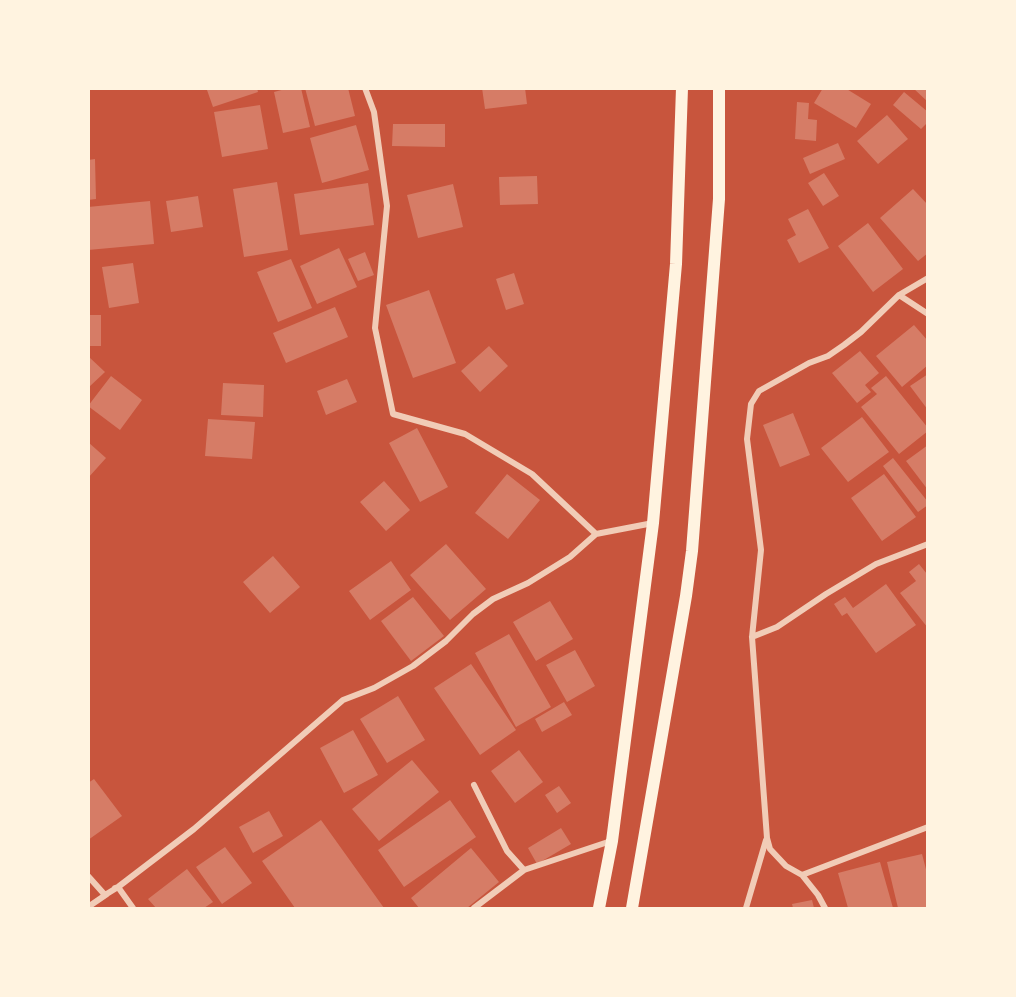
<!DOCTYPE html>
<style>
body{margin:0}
#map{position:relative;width:1016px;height:997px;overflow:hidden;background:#c8553d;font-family:"Sofia Sans Condensed",sans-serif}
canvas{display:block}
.frame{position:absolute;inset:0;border:90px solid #fff3e0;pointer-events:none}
</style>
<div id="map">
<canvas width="1016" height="997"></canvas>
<div class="frame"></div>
</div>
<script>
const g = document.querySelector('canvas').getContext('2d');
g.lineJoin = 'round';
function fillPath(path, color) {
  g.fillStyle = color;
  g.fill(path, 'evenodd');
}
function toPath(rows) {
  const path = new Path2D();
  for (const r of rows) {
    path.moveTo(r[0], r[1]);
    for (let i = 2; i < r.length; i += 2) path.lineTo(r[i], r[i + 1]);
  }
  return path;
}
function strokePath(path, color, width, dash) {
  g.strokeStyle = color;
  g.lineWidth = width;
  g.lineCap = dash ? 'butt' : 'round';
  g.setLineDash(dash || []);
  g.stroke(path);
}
const building = toPath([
 [212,88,257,88,258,92,213,107,207,90],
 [289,88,301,88,310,127,283,133,274,92],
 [305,88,348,88,355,116,315,126],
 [482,88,525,88,527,104,485,109],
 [823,88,845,88,871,104,856,128,814,103],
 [913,88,928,88,928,102],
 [904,92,928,112,928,122,921,129,893,105],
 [797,102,809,103,808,119,817,120,816,141,795,139],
 [260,105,268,149,222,157,214,112],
 [887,115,908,139,878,164,857,141],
 [393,124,445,124,445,147,392,146],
 [356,125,369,170,322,183,310,138],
 [838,143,845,159,810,174,803,158],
 [95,159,96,199,88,200,88,160],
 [824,173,839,196,823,206,808,183],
 [537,176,538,204,500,205,499,177],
 [277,182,288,250,244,257,233,189],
 [368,183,374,225,300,235,294,194],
 [453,184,463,227,418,238,407,195],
 [913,189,928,205,928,253,918,261,880,218],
 [198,196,203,227,171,232,166,201],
 [150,201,154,244,88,250,88,207],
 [808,209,829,248,799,263,787,240,796,235,788,219],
 [868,223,903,269,873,292,838,246],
 [339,248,357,287,317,304,300,266],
 [365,252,374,275,358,281,348,259],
 [291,259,312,308,278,322,257,272],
 [133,263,139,303,109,308,102,267],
 [514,273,524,304,506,310,496,279],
 [429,290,456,363,413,378,386,305],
 [335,307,348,337,286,363,273,333],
 [88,315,101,315,101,346,88,346],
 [914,325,928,341,928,365,902,387,876,356],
 [489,346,508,366,480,392,461,371],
 [860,351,879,373,865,385,871,392,857,403,832,373],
 [88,356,105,372,88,388],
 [928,374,928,410,910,386],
 [111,376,142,400,120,430,88,406],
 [886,376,928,428,928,431,899,454,861,407,877,394,871,388],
 [347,379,357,402,326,415,317,391],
 [223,383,264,385,263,417,221,415],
 [793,413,810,455,780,467,763,425],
 [862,417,889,452,848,482,821,448],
 [208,419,255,422,252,459,205,456],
 [417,428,448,487,420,502,389,443],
 [88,442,106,458,88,478],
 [928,445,928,490,906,461],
 [893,458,928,502,928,505,918,512,883,466],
 [507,474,540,500,508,539,475,513],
 [884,474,916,517,882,541,851,498],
 [384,481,410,510,386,531,360,502],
 [446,544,486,589,450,620,410,575],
 [273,556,300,587,270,613,243,582],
 [391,561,411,590,370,620,349,591],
 [919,564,927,574,928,573,928,628,900,593,916,581,909,572],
 [886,584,916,625,876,653,847,613,842,616,834,604,845,597,853,608],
 [413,597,444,636,411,661,381,621],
 [550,601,573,639,536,661,513,622],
 [509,634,551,707,516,727,475,653],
 [575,650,595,686,567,702,546,665],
 [471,664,516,730,480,755,434,688],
 [398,696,425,740,387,763,360,719],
 [564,702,572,715,542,732,535,719],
 [353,730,378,775,344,793,320,748],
 [519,750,543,782,515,803,491,771],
 [412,760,439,792,379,841,352,809],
 [94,779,122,816,88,840,88,783],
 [559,786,571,803,557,813,545,795],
 [450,800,476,837,404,887,378,850],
 [269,811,283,836,253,853,239,827],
 [321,820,384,908,295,908,262,861],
 [561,828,571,844,537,864,528,848],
 [225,847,252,883,222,904,196,867],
 [471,848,499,882,467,908,419,908,411,898],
 [922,854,928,877,928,908,898,908,887,862],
 [880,862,893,908,848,908,838,873],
 [187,869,213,902,204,908,156,908,148,899],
 [812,900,814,908,793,908,792,904]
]);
const minor = toPath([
 [365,88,374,112,387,206,375,328,393,414,465,434,532,474,596,534],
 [899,295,928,314],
 [752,637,777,627,826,594,876,564,928,544],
 [474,785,507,851,524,870],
 [802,875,928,827],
 [88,876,105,895,118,887,194,829,343,700,374,688,413,666,446,641,473,614,493,599,528,583,570,557,596,534,653,523],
 [115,888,118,887,133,908],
 [88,907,107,894],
 [474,908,524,870,611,841],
 [746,908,766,840],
 [825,908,818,895,802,875,786,866,770,849,767,838,752,637,761,550,747,439,751,404,759,391,809,363,828,356,844,345,861,332,899,295,928,278]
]);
const secondary = toPath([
 [599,908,612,841,653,523,676,264,682,88],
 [632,908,686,596,692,551,719,199,719,88]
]);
fillPath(building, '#d67c66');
strokePath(minor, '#f1ccb7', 6);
strokePath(secondary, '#fff3e0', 12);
</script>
